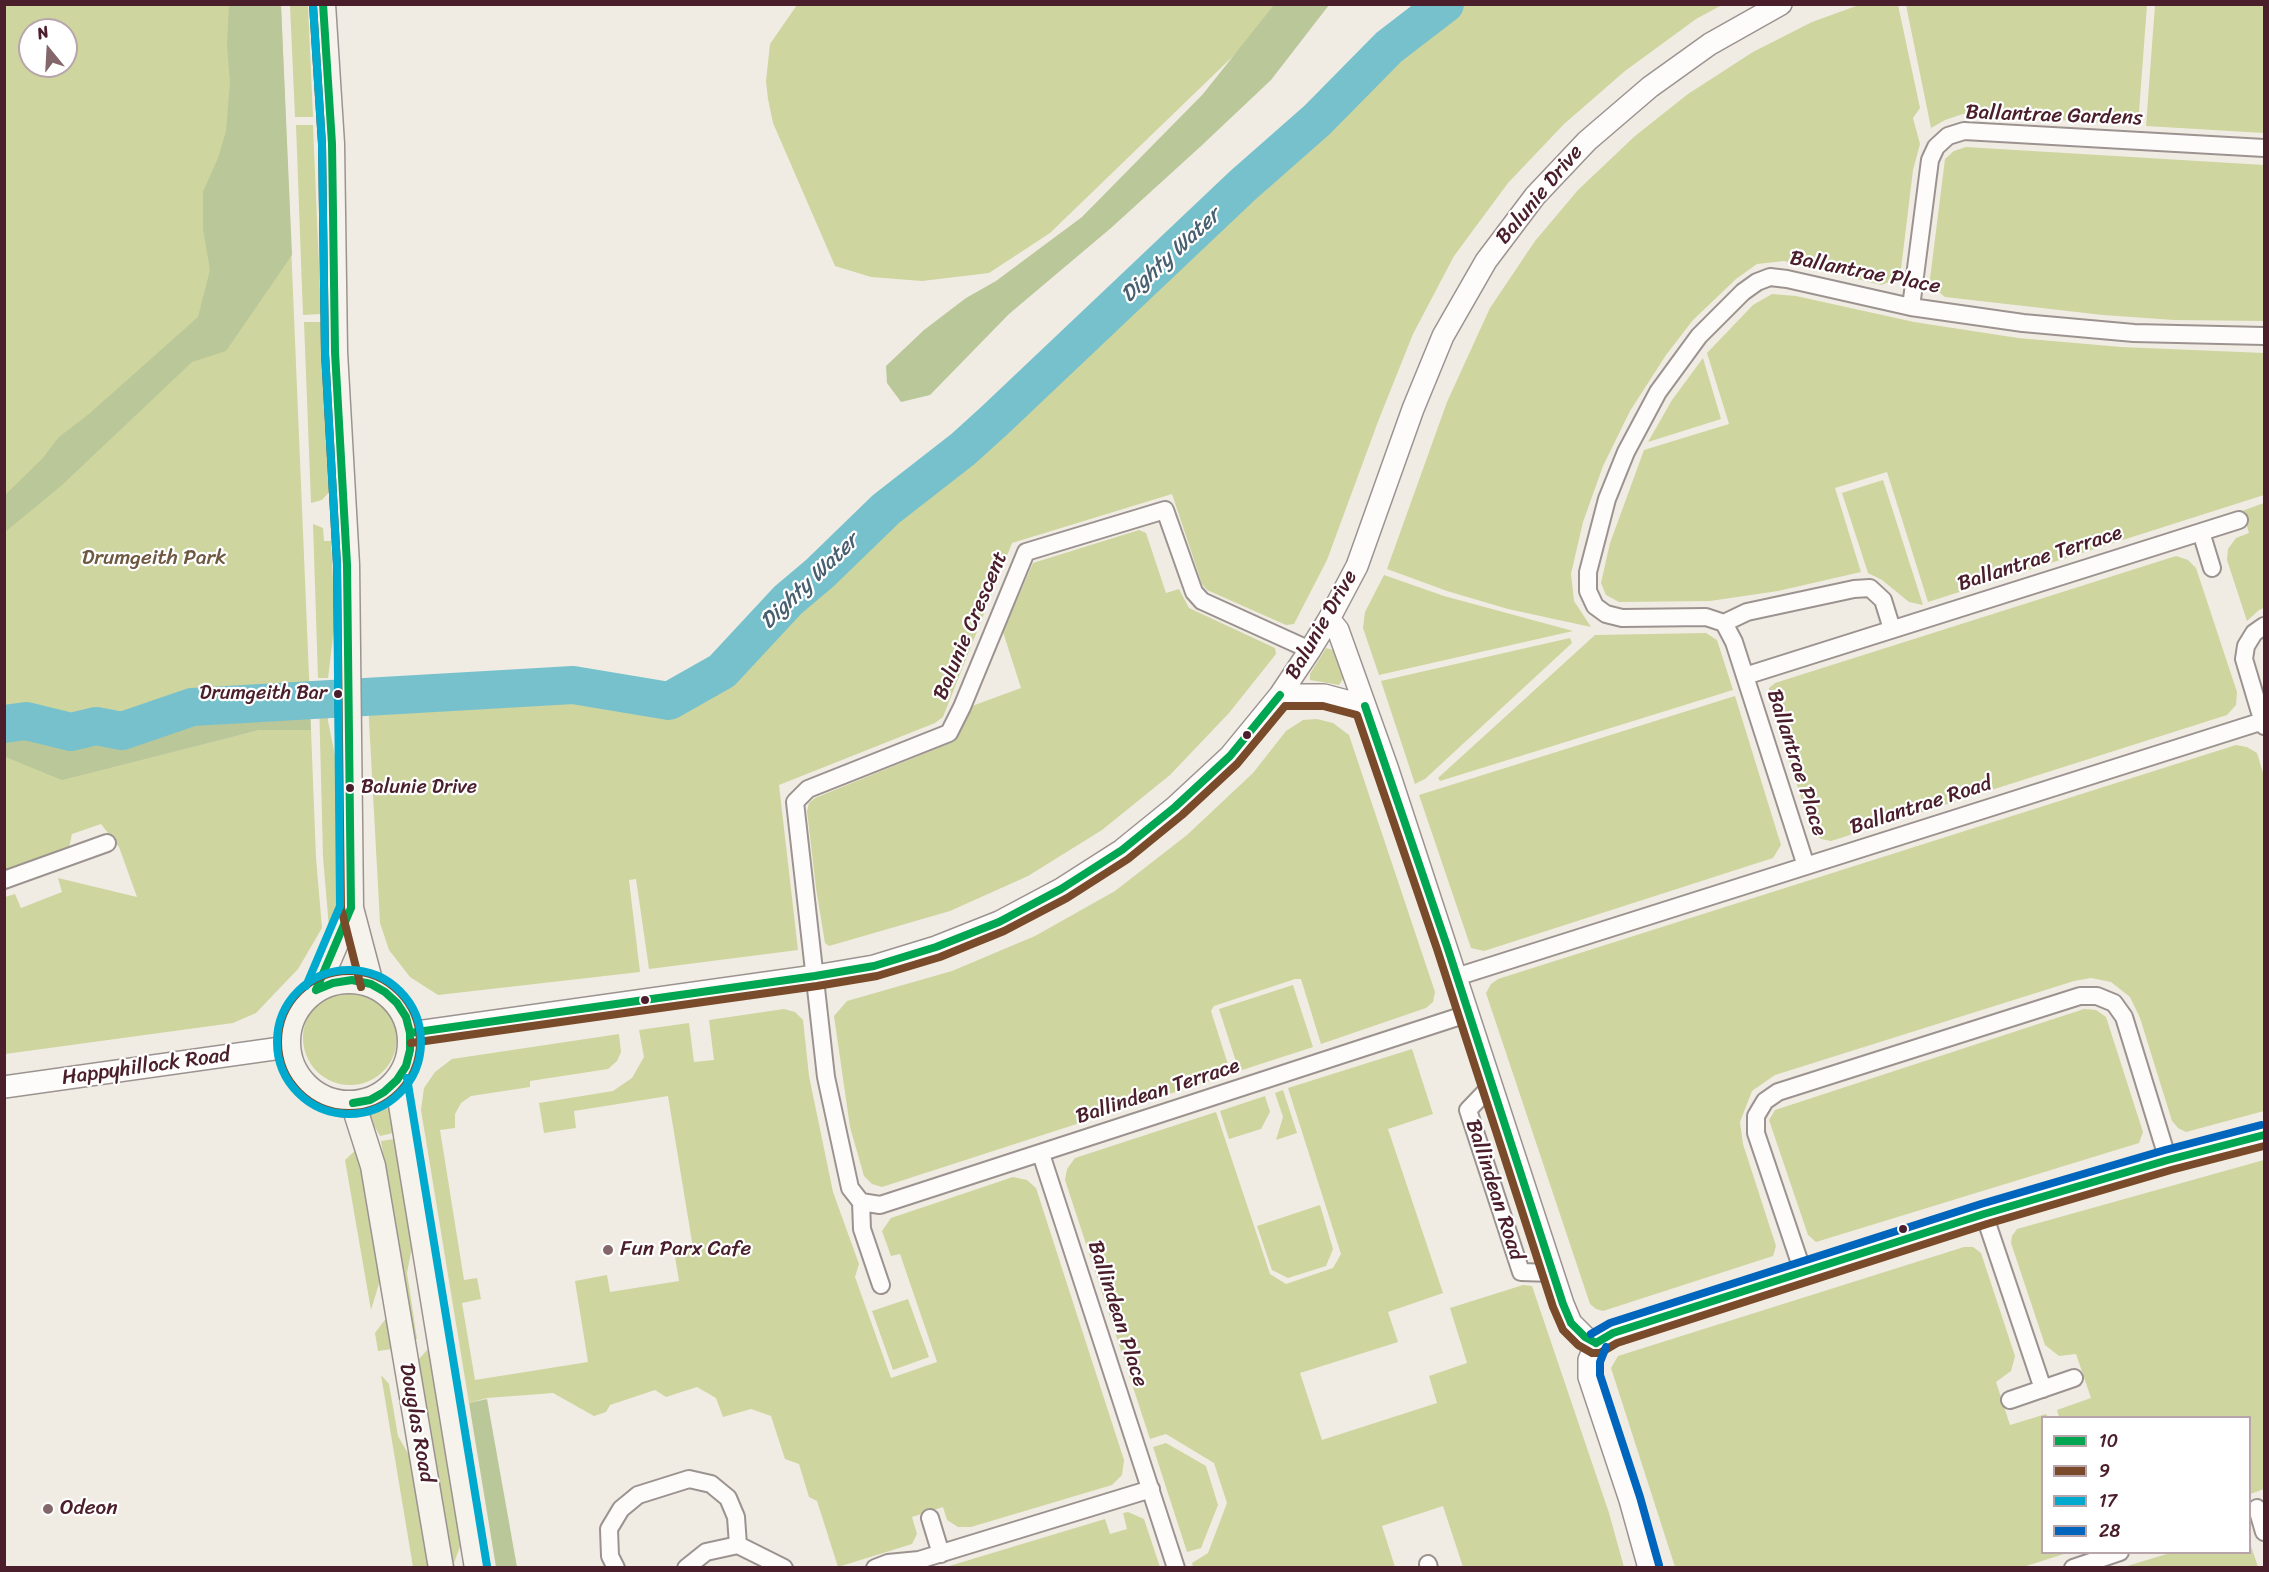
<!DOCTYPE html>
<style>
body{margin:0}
#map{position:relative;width:2269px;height:1572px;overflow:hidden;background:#f0ece3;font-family:Sriracha,sans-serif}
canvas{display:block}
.frame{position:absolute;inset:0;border:6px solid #4a1f2b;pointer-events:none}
.legend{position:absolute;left:2041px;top:1416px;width:210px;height:138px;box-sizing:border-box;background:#fff;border:2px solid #b7a5aa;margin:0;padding:8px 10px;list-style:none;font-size:18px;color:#4a1f2b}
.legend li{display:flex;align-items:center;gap:12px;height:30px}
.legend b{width:30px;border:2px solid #b7a5aa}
.north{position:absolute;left:18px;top:18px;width:60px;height:60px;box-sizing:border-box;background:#fff;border:2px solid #b7a5aa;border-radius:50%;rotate:342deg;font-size:16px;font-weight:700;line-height:24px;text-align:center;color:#4a1f2b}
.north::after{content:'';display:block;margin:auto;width:21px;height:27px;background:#84676b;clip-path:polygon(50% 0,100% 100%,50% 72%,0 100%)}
</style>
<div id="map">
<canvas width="2269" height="1572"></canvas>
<div class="frame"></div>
<ul class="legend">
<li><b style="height:8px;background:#00a651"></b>10</li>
<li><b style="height:8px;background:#7a4b2a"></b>9</li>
<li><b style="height:8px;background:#00a9ce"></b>17</li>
<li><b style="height:8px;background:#0065bd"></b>28</li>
</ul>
<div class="north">N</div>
</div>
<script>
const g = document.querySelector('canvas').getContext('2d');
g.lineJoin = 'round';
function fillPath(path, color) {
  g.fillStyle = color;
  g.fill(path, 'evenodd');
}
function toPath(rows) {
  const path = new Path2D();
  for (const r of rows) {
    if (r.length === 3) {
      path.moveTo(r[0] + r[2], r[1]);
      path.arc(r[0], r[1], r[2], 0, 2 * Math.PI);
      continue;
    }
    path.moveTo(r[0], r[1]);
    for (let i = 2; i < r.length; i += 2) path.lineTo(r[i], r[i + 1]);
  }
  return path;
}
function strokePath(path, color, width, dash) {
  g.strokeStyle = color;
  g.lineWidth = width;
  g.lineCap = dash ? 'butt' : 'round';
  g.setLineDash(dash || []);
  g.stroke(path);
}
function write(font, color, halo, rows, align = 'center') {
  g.font = font + ' Sriracha,sans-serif';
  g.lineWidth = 4.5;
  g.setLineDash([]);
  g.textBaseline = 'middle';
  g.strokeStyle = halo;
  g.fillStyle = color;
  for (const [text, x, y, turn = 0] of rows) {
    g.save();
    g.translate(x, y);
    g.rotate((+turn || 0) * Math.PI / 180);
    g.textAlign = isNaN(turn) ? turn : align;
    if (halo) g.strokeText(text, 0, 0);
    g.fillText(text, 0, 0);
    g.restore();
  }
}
const green = toPath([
 [4,5,281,5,310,700,192,707,122,731,96,726,71,732,26,721,5,724],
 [30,30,66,30,66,66,30,66],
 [290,5,308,5,313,117,295,117],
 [797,5,1286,5,1050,233,989,273,922,281,871,277,835,266,773,123,768,99,766,81,770,44],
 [1445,5,1722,5,1696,19,1625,71,1564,124,1508,183,1454,256,1413,334,1379,419,1327,560,1294,624,1286,625,1207,590,1202,584,1172,494,1012,543,943,717,935,723,779,785,798,950,649,969,636,879,629,880,640,972,438,995,410,977,389,950,380,923,368,702,611,690,669,701,722,671,788,600,821,573,886,509,963,449,995,420,1242,186,1317,120,1389,47],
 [1859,5,1898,5,1920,108,1913,118,1920,144,1913,170,1901,269,1895,280,1881,285,1784,261,1757,264,1736,279,1693,320,1666,355,1630,411,1603,466,1583,522,1571,574,1574,601,1591,627,1508,609,1447,591,1387,569,1447,402,1490,308,1535,241,1578,190,1635,136,1688,94,1753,52,1812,22],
 [1906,5,2147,5,2138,125,1963,114,1945,120,1931,128],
 [2155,5,2264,5,2264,133,2146,126],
 [296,125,313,125,321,314,303,315],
 [1966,147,2264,165,2264,321,2174,320,2103,315,1945,297,1935,289,1930,279,1945,159,1954,151],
 [1772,294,1796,296,1914,322,2018,338,2121,347,2264,353,2264,495,1928,602,1887,472,1835,488,1861,572,1778,591,1710,601,1619,602,1606,595,1601,583,1610,543,1644,450,1729,424,1707,353,1753,305],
 [304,322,321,322,330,491,322,500,311,503],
 [1703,358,1721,419,1648,442,1672,400],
 [1883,480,1923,605,1909,602,1882,580,1868,573,1842,493],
 [2264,503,2264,608,2259,610,2247,621,2227,560,2228,549,2236,538,2249,533,2242,511],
 [313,524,323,528,324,541,331,541,335,620,328,678,318,678],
 [1139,530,1146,533,1166,593,1179,589,1189,608,1275,648,1276,654,1229,713,1170,775,1102,830,1028,876,950,911,829,946,825,943,816,888,807,811,809,803,815,798,955,741,972,706,1021,688,1003,632,1033,563],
 [2176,556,2188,560,2196,568,2237,692,2236,705,2227,715,1831,841,1821,839,1812,832,1769,697,1769,688,1775,683],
 [1384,575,1444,596,1573,631,1379,675,1363,628,1365,612],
 [1706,633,1717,640,1733,690,1440,781,1438,778,1595,635],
 [1570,638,1572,643,1425,779,1415,784,1381,681],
 [1326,648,1333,650,1343,679,1339,685,1310,680,1310,674],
 [1735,696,1781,845,1773,858,1484,951,1471,948,1419,795],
 [319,699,328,699,328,721,340,781,344,897,329,928,323,857],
 [1317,719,1333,723,1349,735,1435,992,1433,1002,1426,1008,1321,1044,1301,979,1295,979,1214,1006,1211,1011,1231,1074,882,1187,872,1184,864,1176,850,1127,834,1016,847,1001,952,971,1035,936,1115,891,1187,835,1253,773,1286,731,1303,720],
 [260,730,311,730,316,858,322,928,298,969,256,1013,233,1023,5,1054,5,897,15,894,21,908,62,892,58,878,137,897,119,847,101,824,72,834,69,848,5,872,5,757,62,779],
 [2236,745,2247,747,2257,753,2264,776,2264,1111,2186,1132,2178,1128,2172,1121,2140,1018,2130,997,2111,982,2091,978,2074,981,1775,1075,1752,1091,1740,1122,1743,1144,1776,1246,1773,1256,1603,1311,1596,1309,1590,1304,1486,993,1491,984,1498,979],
 [1293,985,1313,1047,1239,1071,1219,1009],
 [350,1038,47],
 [784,1009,795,1012,803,1020,809,1076,833,1192,859,1264,855,1277,891,1378,937,1362,900,1254,891,1256,882,1231,891,1218,1013,1177,1027,1180,1036,1188,1124,1460,1122,1475,1112,1485,971,1527,958,1527,947,1520,943,1507,912,1517,917,1534,912,1544,838,1567,817,1501,809,1497,799,1464,785,1459,771,1416,751,1409,723,1417,716,1398,697,1387,666,1397,655,1390,610,1405,606,1412,594,1416,553,1393,487,1398,469,1403,421,1110,424,1088,435,1072,452,1059,619,1034,621,1052,617,1061,608,1069,530,1081,530,1087,471,1096,461,1103,455,1114,455,1128,440,1130,464,1280,477,1278,481,1299,462,1303,475,1380,588,1362,575,1281,607,1275,610,1292,679,1281,674,1251,693,1248,668,1096,574,1111,576,1128,544,1133,539,1103,613,1091,632,1078,644,1057,639,1030,689,1023,694,1062,714,1060,709,1020],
 [2084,1009,2096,1010,2106,1017,2143,1132,2139,1143,1816,1242,1808,1235,1769,1120,1775,1110],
 [1412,1049,1433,1114,1388,1129,1443,1293,1388,1312,1398,1342,1300,1373,1322,1440,1437,1403,1429,1376,1467,1363,1450,1308,1523,1285,1532,1286,1609,1513,1624,1567,1463,1567,1443,1506,1382,1526,1395,1567,1193,1567,1192,1563,1208,1553,1227,1503,1214,1463,1166,1434,1150,1439,1065,1180,1067,1169,1075,1158,1216,1112,1270,1274,1286,1284,1333,1268,1341,1254,1288,1088],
 [1283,1090,1297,1133,1276,1140,1283,1117,1275,1093],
 [1265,1096,1270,1112,1261,1129,1229,1139,1220,1111],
 [392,1106,393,1133,380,1136,368,1115],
 [394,1139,412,1247,407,1273,417,1339,413,1339,381,1141],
 [358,1148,381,1277,371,1310,345,1160],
 [2264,1160,2264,1489,2250,1494,2250,1418,2059,1417,2057,1410,2091,1398,2076,1354,2059,1356,2045,1345,2011,1243,2012,1236,2017,1229],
 [1320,1205,1333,1249,1326,1266,1288,1278,1272,1270,1257,1226],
 [1964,1247,1973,1247,1981,1253,2015,1356,2011,1371,1996,1382,2010,1425,2046,1414,2048,1417,2042,1418,2042,1552,2067,1553,2020,1568,1675,1567,1611,1368,1618,1356],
 [908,1299,929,1357,893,1370,872,1311],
 [387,1317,392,1349,378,1351,375,1333],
 [428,1349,461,1544,454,1563,455,1567,451,1567,417,1361],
 [381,1375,389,1384,398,1436,410,1457,427,1560,427,1567,413,1567],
 [1166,1443,1206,1466,1218,1505,1201,1548,1187,1552,1153,1447],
 [1128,1512,1144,1519,1160,1567,946,1567,1105,1519,1110,1534,1127,1529,1123,1513],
 [2250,1543,2258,1567,2124,1567,2170,1553,2250,1552]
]);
const forest = toPath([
 [229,5,281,5,292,255,226,351,192,362,61,486,5,532,5,495,42,459,59,437,89,414,198,317,210,270,203,229,203,192,218,158,226,131,230,82,227,45],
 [1274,5,1329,5,1271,80,1200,147,1111,228,1009,314,930,395,901,402,887,383,886,366,924,330,966,298,996,281,1082,217,1203,94],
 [310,700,311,730,260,730,62,780,5,757,5,724,26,721,71,732,96,726,122,731,192,707],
 [487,1399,517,1567,496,1567,469,1403]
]);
const river = toPath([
 [4,724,26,721,71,732,96,726,122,731,192,707,573,685,669,701,722,671,788,600,820,573,886,509,963,449,995,420,1242,186,1317,120,1389,47,1445,4]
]);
const minor = toPath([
 [1911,307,1930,160,1936,147,1948,136,1964,131,2264,148],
 [2201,532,2212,568],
 [1724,623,1747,612,1854,589,1870,588,1883,600,1892,629],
 [2264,626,2254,633,2246,646,2244,659,2264,726],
 [1310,650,1202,601,1194,592,1165,510,1026,552,962,707,949,733,808,789,795,802,826,1077,850,1188,861,1202,880,1205,1467,1014],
 [1745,676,2239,520],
 [1806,866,1734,642,1724,623,1706,617,1622,618,1606,614,1595,606,1588,591,1588,572,1607,499,1626,452,1658,392,1699,336,1743,292,1757,282,1770,277,1787,279,1911,307,2023,323,2134,333,2264,336],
 [4,880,107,843],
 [1456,977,2263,721],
 [1491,1086,1468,1110,1521,1272,1553,1273],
 [1041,1154,1176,1568],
 [861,1202,862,1229,881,1285],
 [1984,1214,2043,1389],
 [1803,1272,1756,1133,1756,1116,1765,1101,1778,1092,2080,996,2097,996,2114,1003,2124,1017,2168,1160],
 [2010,1400,2074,1378],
 [2257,1508,2264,1532],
 [930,1518,941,1554],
 [1428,1564,1429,1568],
 [616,1568,610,1556,609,1529,621,1509,638,1495,689,1479,711,1484,728,1498,736,1517,738,1545],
 [686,1568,706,1552,738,1545,784,1568],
 [875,1568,888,1563,919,1560,1151,1489],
 [2073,1568,2120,1552]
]);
const tertiary = toPath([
 [1329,619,1338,630,1387,767,1563,1304,1571,1323,1585,1337,1596,1343],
 [1280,695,1324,695,1365,706],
 [410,1033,815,976,874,966,936,947,999,922,1061,889,1122,850,1175,807,1230,756,1280,695,1310,650,1329,619,1357,566,1413,409,1443,336,1486,261,1535,196,1587,141,1650,87,1710,44,1781,4],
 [4,1087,288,1047],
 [1596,1343,1613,1333,1984,1214,2168,1160,2264,1135],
 [1596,1343,1589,1360,1589,1377,1630,1500,1649,1568]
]);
const secondary = toPath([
 [323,4,332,144,335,352,347,565,351,908,371,984],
 [349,1042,61],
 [316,990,351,908],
 [397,1080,477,1568],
 [353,1103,373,1166,441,1568]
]);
const bus1 = toPath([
 [1365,706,1447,946,1563,1304,1571,1323,1585,1337,1596,1343],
 [316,990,351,908,347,565,335,352,332,144,323,4],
 [316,990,333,983,352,980,371,984,385,992,397,1003,406,1017,410,1033,410,1050,406,1066,397,1080,384,1092,370,1100,353,1103],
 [410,1033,815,976,874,966,936,947,999,922,1061,889,1122,850,1175,807,1230,756,1280,695],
 [1596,1343,1613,1333,1984,1214,2168,1160,2264,1135]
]);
const bus2 = toPath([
 [313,5,322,144,325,353,337,565,341,908,361,987],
 [349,1042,71],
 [411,1043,817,986,877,976,940,957,1004,931,1067,898,1128,859,1182,815,1237,764,1285,706,1323,706,1357,715,1437,949,1553,1307,1563,1330,1578,1345,1592,1353,1600,1353,1617,1343,1987,1224,2171,1170,2264,1146]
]);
const bus3 = toPath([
 [349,1042,72],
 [306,986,340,906,337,565,325,353,322,144,313,5],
 [407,1078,487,1566]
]);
const bus4 = toPath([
 [1591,1334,1610,1323,1981,1204,2165,1150,2261,1125],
 [1606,1347,1600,1362,1600,1375,1640,1497,1659,1565]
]);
const markers = [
 [338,694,5,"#4a1f2b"],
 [1247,735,5,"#4a1f2b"],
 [350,788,5,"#4a1f2b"],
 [645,1000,5,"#4a1f2b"],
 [1903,1229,5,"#4a1f2b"],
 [608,1250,6,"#84676b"],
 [48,1509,6,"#84676b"]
];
const busNames = [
 ["Drumgeith Bar",327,694],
 ["Balunie Drive",361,788,"left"]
];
const streetNames = [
 ["Ballantrae Gardens",2054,116,2],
 ["Balunie Drive",1540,195,-50],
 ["Ballantrae Place",1865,273,11],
 ["Ballantrae Terrace",2040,559,-18],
 ["Balunie Drive",1322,625,-60],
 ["Balunie Crescent",971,626,-67],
 ["Ballantrae Place",1796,763,72],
 ["Ballantrae Road",1921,806,-18],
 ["Happyhillock Road",146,1067,-8],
 ["Ballindean Terrace",1158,1092,-18],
 ["Ballindean Road",1494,1190,72],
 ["Ballindean Place",1117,1314,72],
 ["Douglas Road",416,1423,80]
];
const parkNames = [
 ["Drumgeith Park",154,559]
];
const poiNames = [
 ["Fun Parx Cafe",620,1250],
 ["Odeon",60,1509]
];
const waterNames = [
 ["Dighty Water",1171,256,-43],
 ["Dighty Water",810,582,-44]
];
fillPath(green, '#ced59f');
fillPath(forest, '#bac799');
strokePath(river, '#77c1cc', 38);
strokePath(minor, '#9c9390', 20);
strokePath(tertiary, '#9c9390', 24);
strokePath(secondary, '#9c9390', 27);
strokePath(minor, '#fdfcfb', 16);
strokePath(tertiary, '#fdfcfb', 21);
strokePath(secondary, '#f6f3ed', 24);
strokePath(bus1, '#00a651', 8);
strokePath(bus2, '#7a4b2a', 8);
strokePath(bus3, '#00a9ce', 8);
strokePath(bus4, '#0065bd', 8);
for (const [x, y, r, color] of markers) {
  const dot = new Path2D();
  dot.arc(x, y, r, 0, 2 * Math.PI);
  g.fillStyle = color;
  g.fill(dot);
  strokePath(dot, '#fff', 2);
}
write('20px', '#4a1f2b', '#fff', busNames, 'right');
write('21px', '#4a1f2b', '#fff', streetNames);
write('21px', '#6e5840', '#fff', parkNames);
write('21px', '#4a1f2b', '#fff', poiNames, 'left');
write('italic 22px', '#475f6f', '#fff', waterNames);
</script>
